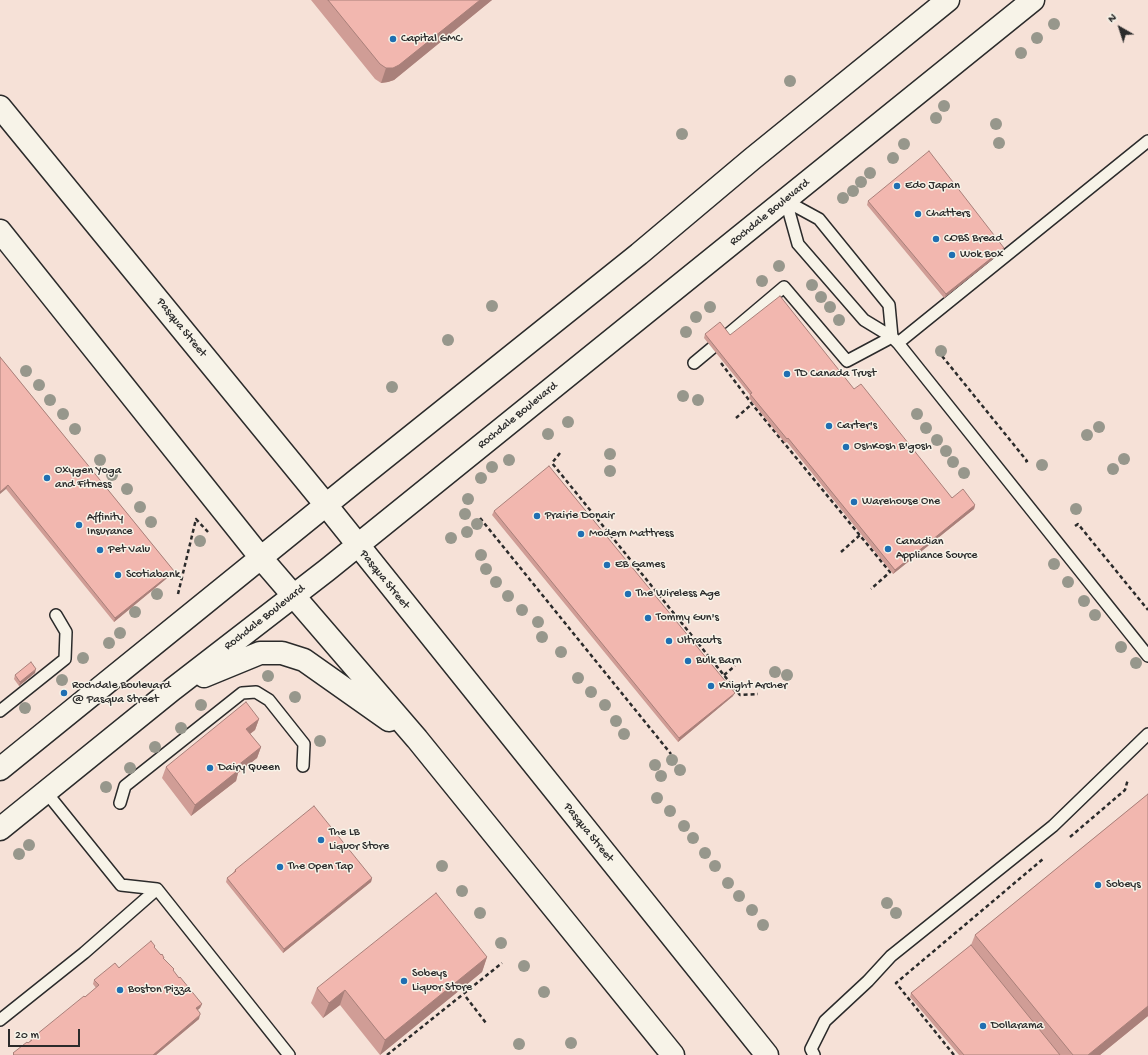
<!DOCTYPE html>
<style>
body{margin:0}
#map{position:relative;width:1148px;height:1055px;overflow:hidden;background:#f6e1d7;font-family:"Gochi Hand",sans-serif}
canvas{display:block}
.north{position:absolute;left:1100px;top:8px;width:40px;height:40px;-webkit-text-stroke:3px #f7f3e8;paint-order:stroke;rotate:321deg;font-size:11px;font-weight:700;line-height:16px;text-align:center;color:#2b2b2b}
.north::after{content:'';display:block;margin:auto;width:14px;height:18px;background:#2b2b2b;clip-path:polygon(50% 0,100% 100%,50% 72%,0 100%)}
.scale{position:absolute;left:8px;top:1029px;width:72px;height:18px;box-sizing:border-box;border:2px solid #2b2b2b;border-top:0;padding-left:5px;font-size:12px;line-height:14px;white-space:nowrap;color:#2b2b2b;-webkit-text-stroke:3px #f7f3e8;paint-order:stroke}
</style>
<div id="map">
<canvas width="1148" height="1055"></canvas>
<div class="north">N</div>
<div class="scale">20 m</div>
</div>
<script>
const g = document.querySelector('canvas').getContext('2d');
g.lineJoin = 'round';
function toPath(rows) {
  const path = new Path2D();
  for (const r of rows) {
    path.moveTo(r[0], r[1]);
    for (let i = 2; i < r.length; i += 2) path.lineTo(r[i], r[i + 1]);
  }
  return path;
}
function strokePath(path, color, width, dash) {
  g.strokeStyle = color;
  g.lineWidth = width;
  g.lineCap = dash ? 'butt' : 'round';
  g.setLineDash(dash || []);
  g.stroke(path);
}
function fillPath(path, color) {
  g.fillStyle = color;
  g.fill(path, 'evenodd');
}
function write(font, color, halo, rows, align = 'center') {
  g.font = font + ' "Gochi Hand",sans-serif';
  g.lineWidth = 3;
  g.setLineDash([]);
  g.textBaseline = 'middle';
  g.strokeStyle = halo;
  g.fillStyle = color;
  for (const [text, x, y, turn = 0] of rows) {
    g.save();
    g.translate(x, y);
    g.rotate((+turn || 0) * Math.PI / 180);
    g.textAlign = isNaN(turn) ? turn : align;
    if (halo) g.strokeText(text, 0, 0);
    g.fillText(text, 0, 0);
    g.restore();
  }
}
const path = toPath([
 [942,356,1027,461,1023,463],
 [721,363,752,404,890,572,871,589],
 [736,418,752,404],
 [560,453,552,463,740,695,758,694],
 [480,518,671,754],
 [1075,526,1078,524,1148,610],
 [841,552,860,535],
 [178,594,196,519,208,532],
 [724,675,735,666],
 [1070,837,1125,790,1128,779],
 [466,997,486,1023],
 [387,1055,502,963],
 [954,1055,896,983,1043,859]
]);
const lane = toPath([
 [786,201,798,244,864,320,892,337,898,343,1148,656],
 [786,201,819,219,889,305,892,337],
 [726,336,784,287,847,361,892,337],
 [898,343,1148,141],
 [694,363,712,348],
 [0,711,65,659,66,632,56,615],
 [46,792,121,885,157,889,289,1055],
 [120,803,125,786,242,693,256,692,269,700,304,744,303,766],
 [0,1020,84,953,157,889],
 [814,1055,811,1049,825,1021,868,981,891,956,1053,826,1148,734]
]);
const secondary = toPath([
 [0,107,326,505,767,1055],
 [0,231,261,558,417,739,673,1055],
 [204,676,260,653,282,653,304,660,389,720],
 [0,769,358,479,639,254,752,159,948,0],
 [0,829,173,689,327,570,1033,0]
]);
const trees = [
 [1054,24],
 [1037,38],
 [1021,53],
 [790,81],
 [944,106],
 [936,118],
 [996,124],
 [682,134],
 [999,143],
 [904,144],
 [893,158],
 [870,173],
 [861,182],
 [853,191],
 [843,198],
 [779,266],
 [762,281],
 [812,285],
 [821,297],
 [492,306],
 [710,307],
 [830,307],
 [696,317],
 [839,320],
 [686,332],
 [448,340],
 [941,351],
 [26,371],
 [39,385],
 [392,387],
 [683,396],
 [50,400],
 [698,400],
 [63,414],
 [917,414],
 [568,422],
 [1099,427],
 [926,428],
 [75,429],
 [548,434],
 [1087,435],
 [937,440],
 [946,451],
 [610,454],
 [1124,459],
 [100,460],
 [509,460],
 [953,462],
 [1042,465],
 [492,467],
 [1113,469],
 [610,471],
 [964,473],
 [112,475],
 [481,478],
 [127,489],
 [468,499],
 [140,507],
 [1076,509],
 [465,514],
 [151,522],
 [477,524],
 [467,532],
 [451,538],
 [200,541],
 [481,555],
 [1054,564],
 [486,569],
 [496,582],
 [1068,582],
 [157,594],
 [508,596],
 [1084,601],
 [522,610],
 [135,612],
 [1095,615],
 [538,622],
 [120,633],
 [542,637],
 [109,643],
 [1121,647],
 [561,652],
 [83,658],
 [1136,663],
 [775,672],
 [787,675],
 [268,676],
 [578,678],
 [62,680],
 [591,692],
 [295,697],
 [201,705],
 [605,705],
 [25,708],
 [616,721],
 [181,728],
 [624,734],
 [320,741],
 [155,747],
 [672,760],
 [655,765],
 [130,768],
 [680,770],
 [661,776],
 [106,787],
 [657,798],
 [670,811],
 [684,826],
 [693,838],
 [29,845],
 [705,853],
 [19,854],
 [442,866],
 [715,866],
 [728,883],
 [462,891],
 [739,896],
 [887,903],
 [752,910],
 [480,913],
 [896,913],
 [763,925],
 [501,943],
 [524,966],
 [544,992],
 [571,1043],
 [519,1044]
];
const wall = toPath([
 [311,0,492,0,394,80,388,82,381,83,375,79],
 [868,201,1004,248,1003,251,944,298,867,205],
 [705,334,730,335,854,389,952,498,975,505,974,509,893,574,787,442,785,443,749,398,750,395,704,338],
 [0,357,174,571,172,574,114,622,6,489],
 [494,511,733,696,678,742,492,515],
 [35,673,19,686,14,679,15,675],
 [259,719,255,730,250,734,261,747,257,758,238,773,236,781,191,816,162,778,166,767],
 [1148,794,1148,1016,1100,1055,959,1055,910,997,911,993,971,945,975,935],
 [235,870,372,878,371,882,283,953,226,882,227,878,233,873],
 [154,948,164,958,164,959,173,971,202,1004,200,1008,198,1010,199,1019,156,1055,13,1055,13,1053,28,1043,30,1041,31,1039,96,988,93,984,94,980,121,966],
 [487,957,482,972,380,1055,340,1005,323,1018,311,1003,317,988]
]);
const shadedWall = toPath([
 [480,0,492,0,394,80,388,82,381,83,386,68],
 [1004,248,1003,251,944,298,946,294],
 [8,485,6,489,0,494,0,492],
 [975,505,974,509,893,574,895,570],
 [174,571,172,574,114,622,115,618],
 [36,669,35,673,19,686,20,682],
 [735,693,733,696,678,742,679,738],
 [259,719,255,730,242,740,246,729],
 [261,747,257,758,238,773,236,781,191,816,195,805,237,766],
 [372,878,371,882,283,953,284,949],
 [487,957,482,972,380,1055,385,1040],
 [345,990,340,1005,323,1018,329,1003],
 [202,1004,200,1008,195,1012,196,1008],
 [1148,1006,1148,1016,1100,1055,1088,1055],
 [200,1015,199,1019,156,1055,153,1055]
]);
const building = toPath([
 [328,0,480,0,399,65,393,68,386,68,380,64,328,0],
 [929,151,1004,248,946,294,868,201,929,151],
 [780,296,854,389,861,384,952,498,963,489,975,505,895,570,788,438,787,439,750,394,752,393,705,334,720,322,730,335,780,296],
 [0,357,174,571,115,618,8,485,0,492,0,357],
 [549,466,735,693,679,738,494,511,549,466],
 [31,662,36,669,20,682,15,675,31,662],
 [246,702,259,719,246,729,261,747,237,766,240,769,195,805,166,767,246,702],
 [1148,794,1148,1006,1088,1055,1073,1055,975,935,1148,794],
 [314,806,372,878,284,949,227,878,236,871,235,870,314,806],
 [436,893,487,957,385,1040,345,990,329,1003,317,988,436,893],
 [151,941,155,946,154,947,161,955,162,954,164,958,163,958,174,969,173,970,179,978,180,977,202,1004,196,1008,200,1013,200,1015,153,1055,13,1055,14,1054,13,1053,27,1042,28,1043,32,1040,31,1039,84,996,85,997,99,985,94,980,115,963,119,968,121,966,151,941],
 [971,945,1060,1055,964,1055,911,993,971,945]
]);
const markers = [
 [393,39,4,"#1f6fb2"],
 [897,186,4,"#1f6fb2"],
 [918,214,4,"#1f6fb2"],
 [936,239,4,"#1f6fb2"],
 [952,255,4,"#1f6fb2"],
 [787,374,4,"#1f6fb2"],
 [829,426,4,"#1f6fb2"],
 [846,447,4,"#1f6fb2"],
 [47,478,4,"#1f6fb2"],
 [854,502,4,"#1f6fb2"],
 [537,516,4,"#1f6fb2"],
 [79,525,4,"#1f6fb2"],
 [581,534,4,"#1f6fb2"],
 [888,549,4,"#1f6fb2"],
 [100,550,4,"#1f6fb2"],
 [607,565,4,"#1f6fb2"],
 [118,575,4,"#1f6fb2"],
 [628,594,4,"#1f6fb2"],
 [648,618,4,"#1f6fb2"],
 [669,641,4,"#1f6fb2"],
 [688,661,4,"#1f6fb2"],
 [711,686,4,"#1f6fb2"],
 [64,693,4,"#1f6fb2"],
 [210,768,4,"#1f6fb2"],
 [321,840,4,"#1f6fb2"],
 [280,867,4,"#1f6fb2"],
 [1098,885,4,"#1f6fb2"],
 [404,981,4,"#1f6fb2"],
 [120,990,4,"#1f6fb2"],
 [983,1026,4,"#1f6fb2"]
];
const poiNames = [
 ["Capital GMC",401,39],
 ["Edo Japan",905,186],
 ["Chatters",926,214],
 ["COBS Bread",944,239],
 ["Wok Box",960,255],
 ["TD Canada Trust",795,374],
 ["Carter's",837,426],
 ["OshKosh B'gosh",854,447],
 ["Oxygen Yoga",55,471],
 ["and Fitness",55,485],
 ["Warehouse One",862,502],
 ["Prairie Donair",545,516],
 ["Affinity",87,518],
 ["Insurance",87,532],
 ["Modern Mattress",589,534],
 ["Canadian",896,542],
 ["Appliance Source",896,556],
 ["Pet Valu",108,550],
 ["EB Games",615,565],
 ["Scotiabank",126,575],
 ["The Wireless Age",636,594],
 ["Tommy Gun's",656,618],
 ["Ultracuts",677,641],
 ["Bulk Barn",696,661],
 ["Rochdale Boulevard",72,686],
 ["@ Pasqua Street",72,700],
 ["Knight Archer",719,686],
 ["Dairy Queen",218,768],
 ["The LB",329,833],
 ["Liquor Store",329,847],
 ["The Open Tap",288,867],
 ["Sobeys",1106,885],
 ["Sobeys",412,974],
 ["Liquor Store",412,988],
 ["Boston Pizza",128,990],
 ["Dollarama",991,1026]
];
const streetNames = [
 ["Rochdale Boulevard",770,213,-39],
 ["Pasqua Street",181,328,51],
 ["Rochdale Boulevard",518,416,-39],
 ["Pasqua Street",384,580,51],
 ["Rochdale Boulevard",265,618,-38],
 ["Pasqua Street",588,833,51]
];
strokePath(lane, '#2b2b2b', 14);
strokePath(secondary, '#2b2b2b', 25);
strokePath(path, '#2b2b2b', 2.5, [4, 3]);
strokePath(lane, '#f7f3e8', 11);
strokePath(secondary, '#f7f3e8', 22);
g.fillStyle = '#97978c';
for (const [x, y] of trees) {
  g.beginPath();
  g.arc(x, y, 6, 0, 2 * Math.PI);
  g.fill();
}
fillPath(wall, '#d09d96');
fillPath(shadedWall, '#a9807a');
fillPath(building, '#f2b7af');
strokePath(building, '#a9807a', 1);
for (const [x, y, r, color] of markers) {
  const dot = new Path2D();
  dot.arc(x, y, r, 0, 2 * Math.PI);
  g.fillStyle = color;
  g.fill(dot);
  strokePath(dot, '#f7f3e8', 1.5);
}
write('12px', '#2b2b2b', '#f7f3e8', poiNames, 'left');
write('12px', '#2b2b2b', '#f7f3e8', streetNames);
</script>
